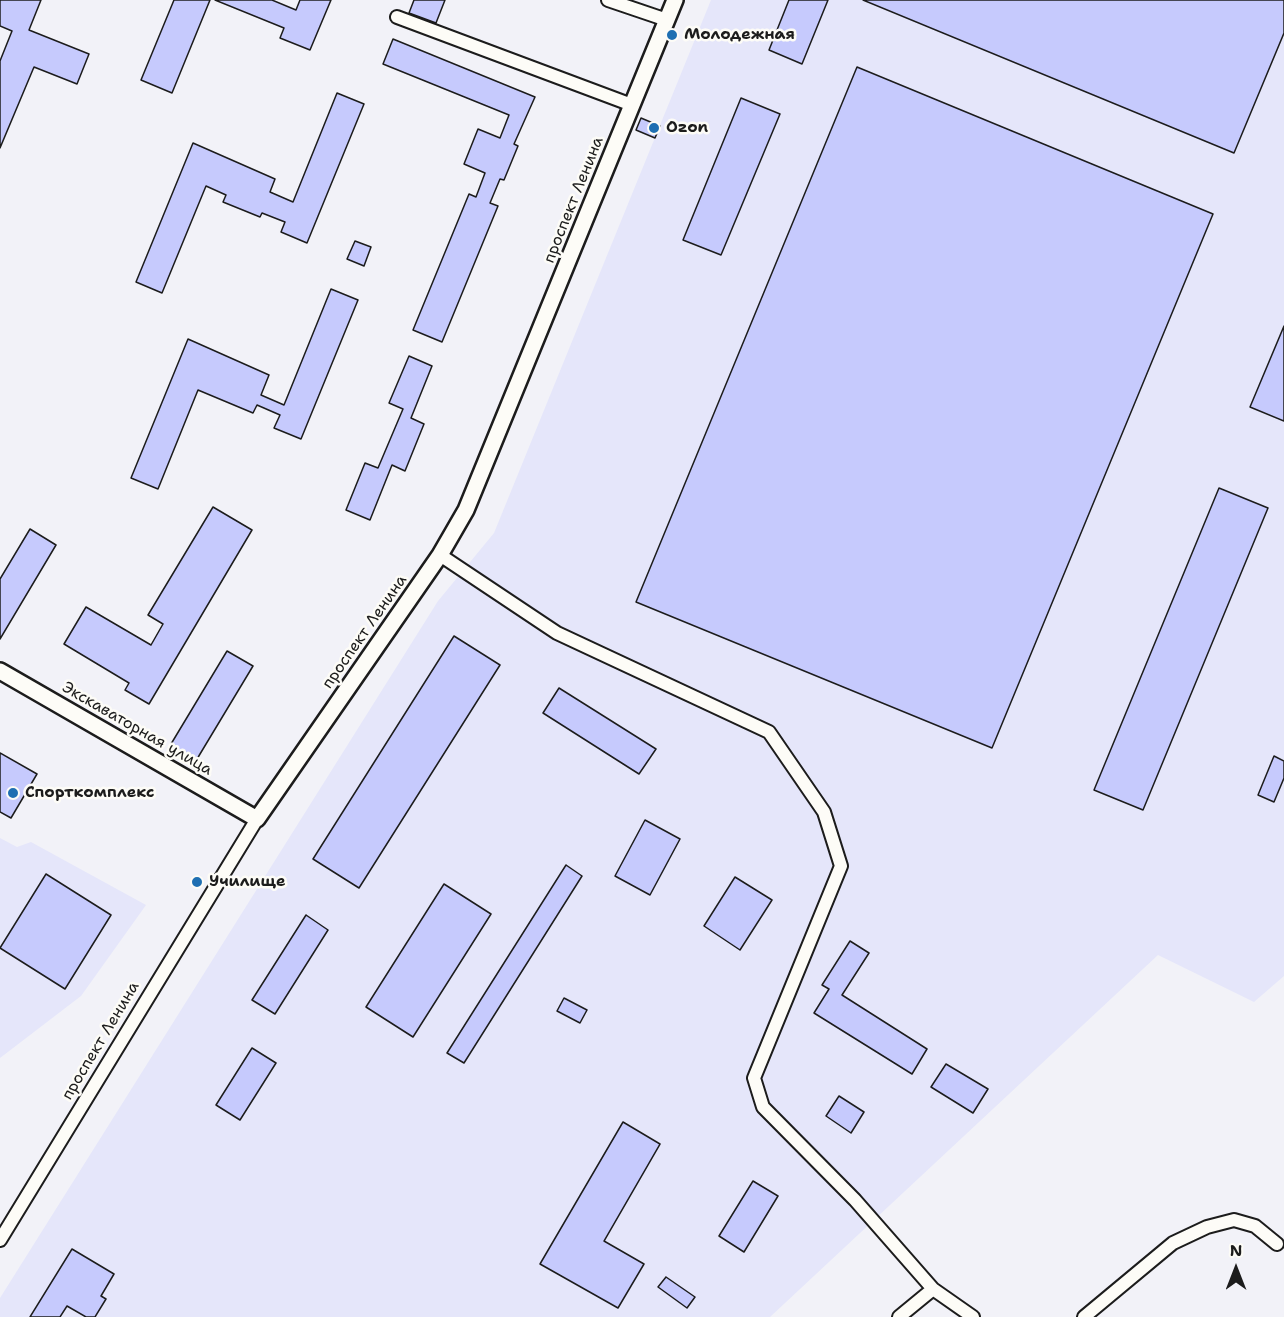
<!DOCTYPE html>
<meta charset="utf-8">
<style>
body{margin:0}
#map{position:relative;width:1284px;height:1317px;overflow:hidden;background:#f2f2f8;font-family:"Shantell Sans",sans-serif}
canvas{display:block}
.north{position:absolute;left:1206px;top:1239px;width:60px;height:60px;-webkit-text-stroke:4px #fdfcf7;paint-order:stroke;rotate:0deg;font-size:16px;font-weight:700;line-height:24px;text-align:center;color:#1c1c1c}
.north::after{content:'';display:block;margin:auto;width:21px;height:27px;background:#1c1c1c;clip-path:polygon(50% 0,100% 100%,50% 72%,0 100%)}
</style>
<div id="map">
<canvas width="1284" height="1317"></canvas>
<div class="north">N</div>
</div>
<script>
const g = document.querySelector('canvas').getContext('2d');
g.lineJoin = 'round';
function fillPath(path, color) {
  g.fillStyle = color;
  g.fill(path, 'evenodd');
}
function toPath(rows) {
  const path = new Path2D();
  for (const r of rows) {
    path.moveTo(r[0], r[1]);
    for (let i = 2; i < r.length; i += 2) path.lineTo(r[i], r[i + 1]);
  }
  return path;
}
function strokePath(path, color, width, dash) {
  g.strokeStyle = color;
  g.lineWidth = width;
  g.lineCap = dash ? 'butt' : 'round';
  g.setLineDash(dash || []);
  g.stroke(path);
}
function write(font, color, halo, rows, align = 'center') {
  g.font = font + ' "Shantell Sans",sans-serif';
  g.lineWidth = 5;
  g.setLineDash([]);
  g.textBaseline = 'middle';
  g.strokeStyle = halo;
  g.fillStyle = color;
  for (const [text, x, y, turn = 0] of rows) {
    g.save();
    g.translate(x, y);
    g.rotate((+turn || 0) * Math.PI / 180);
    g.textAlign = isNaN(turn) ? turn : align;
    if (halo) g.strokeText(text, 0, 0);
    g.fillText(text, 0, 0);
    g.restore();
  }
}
const built = toPath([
 [711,0,1284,0,1284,976,1254,1002,1158,955,770,1317,0,1317,0,1298,438,601,494,533],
 [0,838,17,847,31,842,146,905,81,996,0,1058]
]);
const building = toPath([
 [0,0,41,0,29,30,89,54,77,84,34,67,0,148,0,61,12,31,0,26,0,0],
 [174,0,210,0,172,93,141,80,174,0],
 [215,0,272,0,296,10,300,0,331,0,310,50,280,38,284,28,215,0],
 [414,0,445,0,436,23,409,13,414,0],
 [789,0,828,0,802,64,769,50,789,0],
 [863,0,1284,0,1284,33,1234,153,863,0],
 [393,39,535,97,514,144,518,146,504,180,500,179,490,203,498,206,442,342,413,330,469,194,476,197,485,173,464,164,478,129,500,138,509,115,383,64,393,39],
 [857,67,1213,214,992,748,636,602,857,67],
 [337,93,364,104,307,243,281,232,285,222,262,213,260,217,223,202,226,195,206,186,162,293,136,282,193,143,275,179,270,192,293,202,337,93],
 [741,98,780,114,721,255,683,240,741,98],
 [641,118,660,126,655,138,636,130,641,118],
 [355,241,371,247,364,266,347,259,355,241],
 [331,289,358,300,301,439,274,428,280,415,257,405,253,413,198,390,158,489,131,478,188,339,269,375,261,395,284,405,331,289],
 [1284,326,1284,421,1250,407,1284,326],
 [409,356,432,366,411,418,424,424,405,471,392,465,370,520,346,510,365,463,378,468,403,409,389,403,409,356],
 [1219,488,1268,508,1143,810,1094,790,1219,488],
 [213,507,252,530,149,704,125,690,129,683,64,644,86,607,151,645,163,624,148,615,213,507],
 [30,529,56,545,0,639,0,579,30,529],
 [454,636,500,665,359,888,313,859,454,636],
 [227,651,253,666,194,764,168,749,227,651],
 [559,688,656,749,639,774,543,713,559,688],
 [0,753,37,774,11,818,0,812,0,753],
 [1274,756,1284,761,1284,778,1274,802,1258,795,1274,756],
 [645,820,680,839,650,895,615,876,645,820],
 [566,865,582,876,464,1063,447,1053,566,865],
 [46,874,111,915,65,989,0,948,46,874],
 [735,877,772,900,740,950,704,926,735,877],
 [444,884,491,914,413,1037,366,1007,444,884],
 [306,915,328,930,275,1014,252,1000,306,915],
 [850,941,869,953,842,995,927,1049,912,1074,814,1013,829,989,822,985,850,941],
 [564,998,587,1010,580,1023,557,1011,564,998],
 [252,1048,276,1063,240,1120,216,1105,252,1048],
 [946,1064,988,1089,973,1113,931,1087,946,1064],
 [839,1096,864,1112,851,1133,826,1116,839,1096],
 [623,1122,660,1144,604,1241,644,1264,618,1308,540,1264,623,1122],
 [753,1181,778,1196,744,1252,719,1236,753,1181],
 [72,1249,114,1274,101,1296,106,1299,95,1317,86,1317,67,1306,60,1317,30,1317,72,1249],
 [666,1277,695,1297,687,1308,658,1287,666,1277]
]);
const minor = toPath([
 [608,0,667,20],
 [397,17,632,105],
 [440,555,557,633,769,732,824,812,841,866,754,1078,763,1107,855,1200,933,1289,899,1317],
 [0,1240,257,819],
 [933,1289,973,1317],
 [1084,1317,1173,1243,1207,1227,1234,1220,1255,1226,1277,1244]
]);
const tertiary = toPath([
 [0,671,257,819,440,555,466,510,675,0]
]);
const markers = [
 [672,35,6,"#1f6fb2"],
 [654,128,6,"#1f6fb2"],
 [13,793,6,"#1f6fb2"],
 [197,882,6,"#1f6fb2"]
];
const poiNames = [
 ["Молодежная",684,35],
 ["Ozon",666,128],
 ["Спорткомплекс",25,793],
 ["Училище",209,882]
];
const streetNames = [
 ["проспект Ленина",574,200,-68],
 ["проспект Ленина",365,632,-55],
 ["Экскаваторная улица",137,729,30],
 ["проспект Ленина",101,1041,-59]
];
fillPath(built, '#e5e6fa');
fillPath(building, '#c6cafd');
strokePath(building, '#1c1c1c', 1.5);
strokePath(minor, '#1c1c1c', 16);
strokePath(tertiary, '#1c1c1c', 20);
strokePath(minor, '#fdfcf7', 12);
strokePath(tertiary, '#fdfcf7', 15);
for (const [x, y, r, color] of markers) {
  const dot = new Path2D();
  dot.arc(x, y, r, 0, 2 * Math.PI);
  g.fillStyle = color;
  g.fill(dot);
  strokePath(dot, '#fdfcf7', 2);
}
write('bold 16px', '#1c1c1c', '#fdfcf7', poiNames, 'left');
write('16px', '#1c1c1c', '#fdfcf7', streetNames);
</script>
